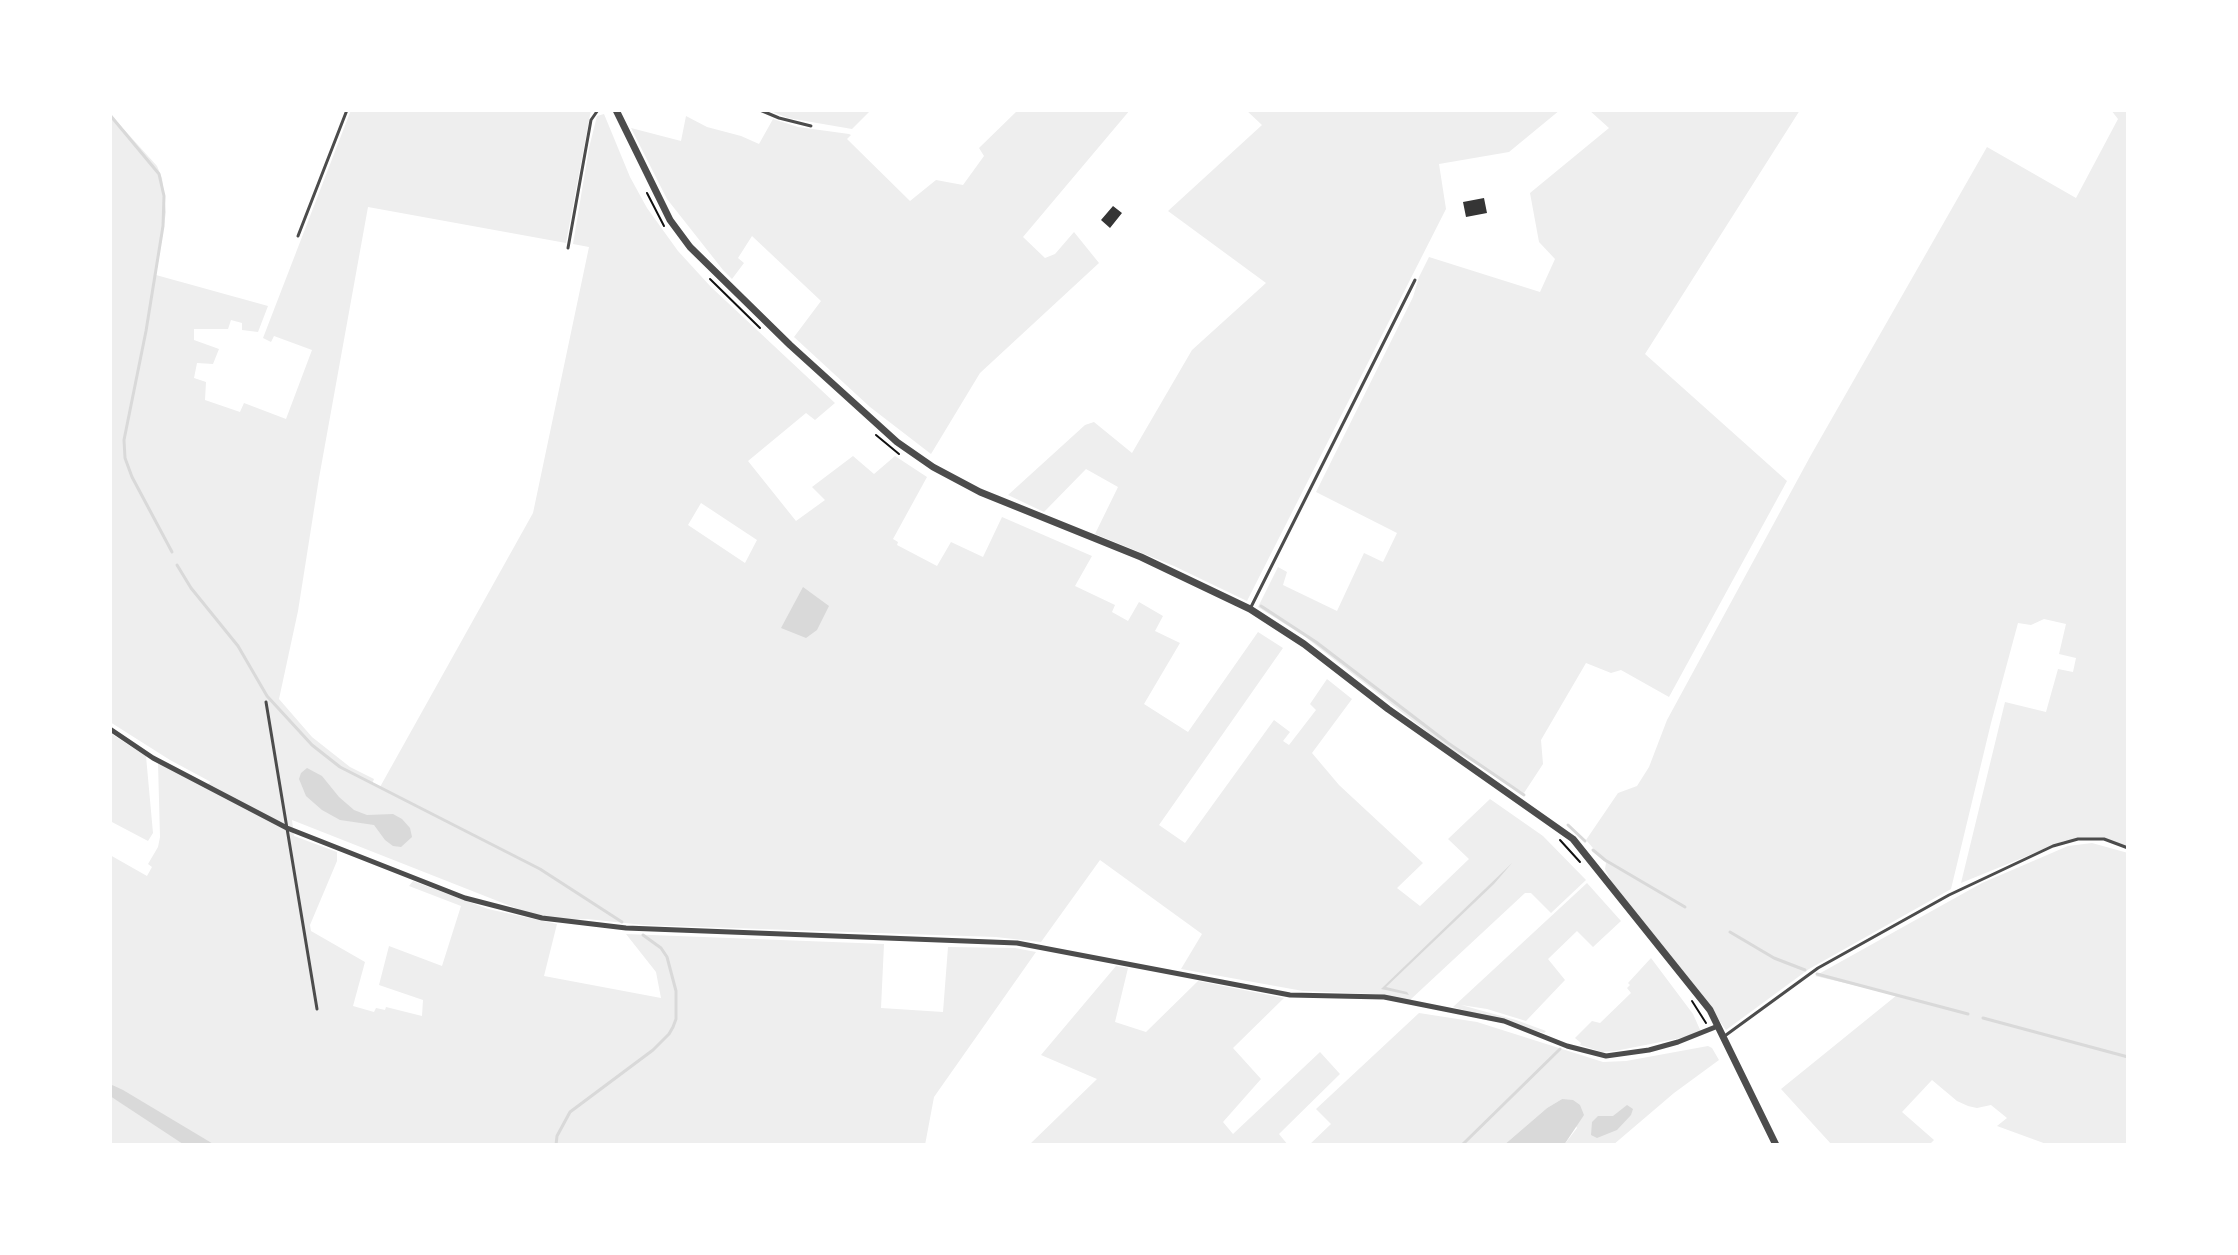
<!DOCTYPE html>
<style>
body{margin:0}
#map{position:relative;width:2238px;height:1255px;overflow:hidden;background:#fff;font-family:Helvetica,sans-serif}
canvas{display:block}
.frame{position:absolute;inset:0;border:112px solid #fff;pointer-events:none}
</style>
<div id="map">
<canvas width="2238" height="1255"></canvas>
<div class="frame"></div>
</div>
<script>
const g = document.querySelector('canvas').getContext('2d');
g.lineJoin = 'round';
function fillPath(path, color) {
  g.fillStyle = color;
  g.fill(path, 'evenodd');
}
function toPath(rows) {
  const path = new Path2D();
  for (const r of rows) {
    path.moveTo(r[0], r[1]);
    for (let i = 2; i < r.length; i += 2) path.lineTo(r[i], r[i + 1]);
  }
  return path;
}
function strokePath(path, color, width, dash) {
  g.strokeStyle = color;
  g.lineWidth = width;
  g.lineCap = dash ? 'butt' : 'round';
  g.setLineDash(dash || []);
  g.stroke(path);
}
const green = toPath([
 [351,110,591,110,566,243,368,207,319,478,298,611,279,699,312,737,350,767,374,779,372,784,380,787,533,513,589,247,573,244,589,148,597,116,604,114,630,177,647,208,678,251,711,287,835,403,815,420,806,413,748,461,796,521,825,500,812,487,853,456,874,474,895,456,927,477,893,539,898,542,897,545,937,566,951,542,983,557,1002,517,1092,556,1075,586,1115,605,1112,612,1128,621,1139,602,1163,616,1155,631,1180,643,1144,704,1188,732,1258,632,1283,648,1159,825,1185,843,1274,720,1290,732,1283,741,1289,745,1316,710,1310,704,1327,679,1352,699,1312,753,1339,785,1423,863,1397,888,1420,906,1469,859,1448,839,1490,799,1543,836,1586,880,1551,913,1531,893,1525,893,1410,1000,1375,994,1303,991,1181,969,1202,934,1100,860,1041,942,996,937,644,925,587,919,561,920,523,911,292,820,294,836,337,852,337,861,310,925,311,931,365,962,353,1006,374,1012,376,1008,385,1010,386,1007,422,1016,423,1000,379,985,389,946,442,966,461,906,409,886,413,881,488,909,557,924,544,976,661,998,656,972,626,934,884,944,881,1008,943,1012,948,947,1015,948,1036,952,934,1097,925,1145,208,1145,195,1137,194,1134,110,1084,110,855,147,876,152,867,148,864,158,847,160,837,158,763,206,785,211,782,170,760,110,722,110,114,157,166,162,178,166,212,156,275,268,306,258,332,242,330,242,323,231,320,228,329,194,329,194,340,219,349,213,364,197,363,194,378,206,382,205,400,240,412,244,403,286,419,312,350,274,336,271,342,263,338],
 [701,503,757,540,745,563,688,525],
 [768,110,871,110,852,129,788,118],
 [1018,110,1130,110,1023,237,1045,258,1055,254,1074,232,1099,263,980,373,931,454,870,407,794,337,821,301,752,236,738,258,744,263,732,279,723,270,667,199,631,128,681,141,686,116,707,127,741,136,759,144,773,119,798,127,849,134,851,135,847,139,910,201,936,180,963,185,984,156,979,148],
 [1246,110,1560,110,1509,152,1439,164,1446,209,1247,601,1174,566,1095,534,1118,487,1086,469,1044,512,1008,495,1085,425,1094,422,1132,453,1192,350,1266,283,1168,211,1262,125],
 [1589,110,1800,110,1645,354,1787,481,1669,697,1621,670,1611,673,1586,663,1541,740,1543,764,1524,793,1444,745,1304,636,1258,607,1278,567,1287,572,1283,585,1337,611,1364,553,1383,562,1397,533,1316,492,1413,297,1419,277,1429,257,1540,292,1555,259,1539,242,1530,193,1609,128],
 [2111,110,2128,110,2128,846,2100,838,2064,841,1961,883,2005,702,2046,712,2058,669,2073,672,2076,658,2059,654,2066,624,2044,619,2031,625,2018,623,1991,723,1951,889,1809,969,1726,1030,1692,982,1612,883,1605,869,1606,863,1586,840,1618,793,1637,786,1649,767,1667,720,1811,455,1987,147,2076,198,2118,119],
 [110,733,146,756,153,833,148,841,110,821],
 [2092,843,2128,853,2128,1145,2049,1145,1997,1126,2007,1118,1991,1105,1977,1108,1968,1106,1957,1101,1932,1080,1902,1112,1934,1140,1929,1145,1832,1145,1781,1089,1897,995,1815,976,1982,883,2068,846],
 [1587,883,1621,921,1593,947,1577,931,1548,959,1565,980,1526,1021,1487,1009,1461,1005,1516,1020,1546,1031,1544,1033,1453,1007],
 [1651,958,1693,1014,1701,1032,1686,1037,1615,1051,1602,1052,1580,1045,1581,1043,1575,1038,1592,1021,1600,1023,1631,993,1627,988,1630,985,1628,983],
 [1116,966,1128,968,1115,1022,1146,1032,1198,981,1284,998,1233,1048,1261,1079,1223,1122,1233,1134,1320,1052,1340,1074,1279,1134,1288,1145,1029,1145,1097,1079,1041,1055],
 [1419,1013,1477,1022,1603,1062,1626,1061,1708,1046,1712,1048,1719,1060,1674,1093,1613,1145,1564,1145,1577,1128,1562,1099,1547,1108,1504,1145,1309,1145,1331,1124,1316,1109],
 [110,1096,165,1129,185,1145,110,1145]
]);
const water = toPath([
 [803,587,829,606,817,630,806,638,781,628],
 [307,768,322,776,339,797,354,810,367,815,393,814,402,819,410,828,412,837,401,847,393,846,385,840,374,825,340,820,322,810,306,796,299,779,301,773],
 [1512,863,1494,884,1386,987,1407,992,1409,995,1381,989],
 [110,1084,123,1090,215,1145,183,1144,110,1096],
 [1562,1099,1573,1100,1580,1105,1584,1115,1564,1145,1504,1145,1547,1108],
 [1627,1105,1633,1109,1631,1115,1617,1130,1597,1138,1591,1135,1592,1122,1598,1116,1613,1116]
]);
const stream = toPath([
 [2127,110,2128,111],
 [110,115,159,174,164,196,163,226,146,331,124,440,125,458,132,477,172,552],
 [177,565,191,588,238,646,267,696,312,745,340,767,540,869,622,922],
 [1261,606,1316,642,1448,743,1524,795],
 [1568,825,1585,841],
 [1593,850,1605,860,1685,907],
 [1730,932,1774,958,1805,970],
 [1817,974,1968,1014],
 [1983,1018,2128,1057],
 [556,1145,557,1136,570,1112,653,1050,669,1034,673,1027,676,1019,676,991,667,957,661,948,643,935],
 [1462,1145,1560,1049]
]);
const building = toPath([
 [1484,198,1487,213,1466,217,1463,202],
 [1113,206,1122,213,1110,228,1101,220]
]);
const path = toPath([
 [647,193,664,226],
 [710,279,760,328],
 [876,435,899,454],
 [1560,840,1580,862],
 [1692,1001,1706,1023]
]);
const service = toPath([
 [760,110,779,118,811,126],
 [298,236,347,110],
 [568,248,591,120,598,110],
 [1250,609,1415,280],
 [266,702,317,1009],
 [1726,1035,1818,968,1949,895,2053,846,2078,839,2104,839,2128,848]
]);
const minor = toPath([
 [110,729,153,758,287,828,465,898,542,918,626,928,1017,943,1290,995,1384,997,1504,1021,1567,1046,1606,1056,1649,1050,1678,1042,1718,1026]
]);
const tertiary = toPath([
 [616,110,670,220,690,247,790,345,897,442,933,467,980,492,1141,557,1250,609,1304,644,1388,709,1573,839,1710,1010,1776,1145]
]);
fillPath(green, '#eee');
fillPath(water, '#d9d9d9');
strokePath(stream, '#d9d9d9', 3);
fillPath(building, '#353535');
strokePath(path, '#111', 2);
strokePath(service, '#4c4c4c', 3);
strokePath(minor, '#4c4c4c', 5);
strokePath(tertiary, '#4c4c4c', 7);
</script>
